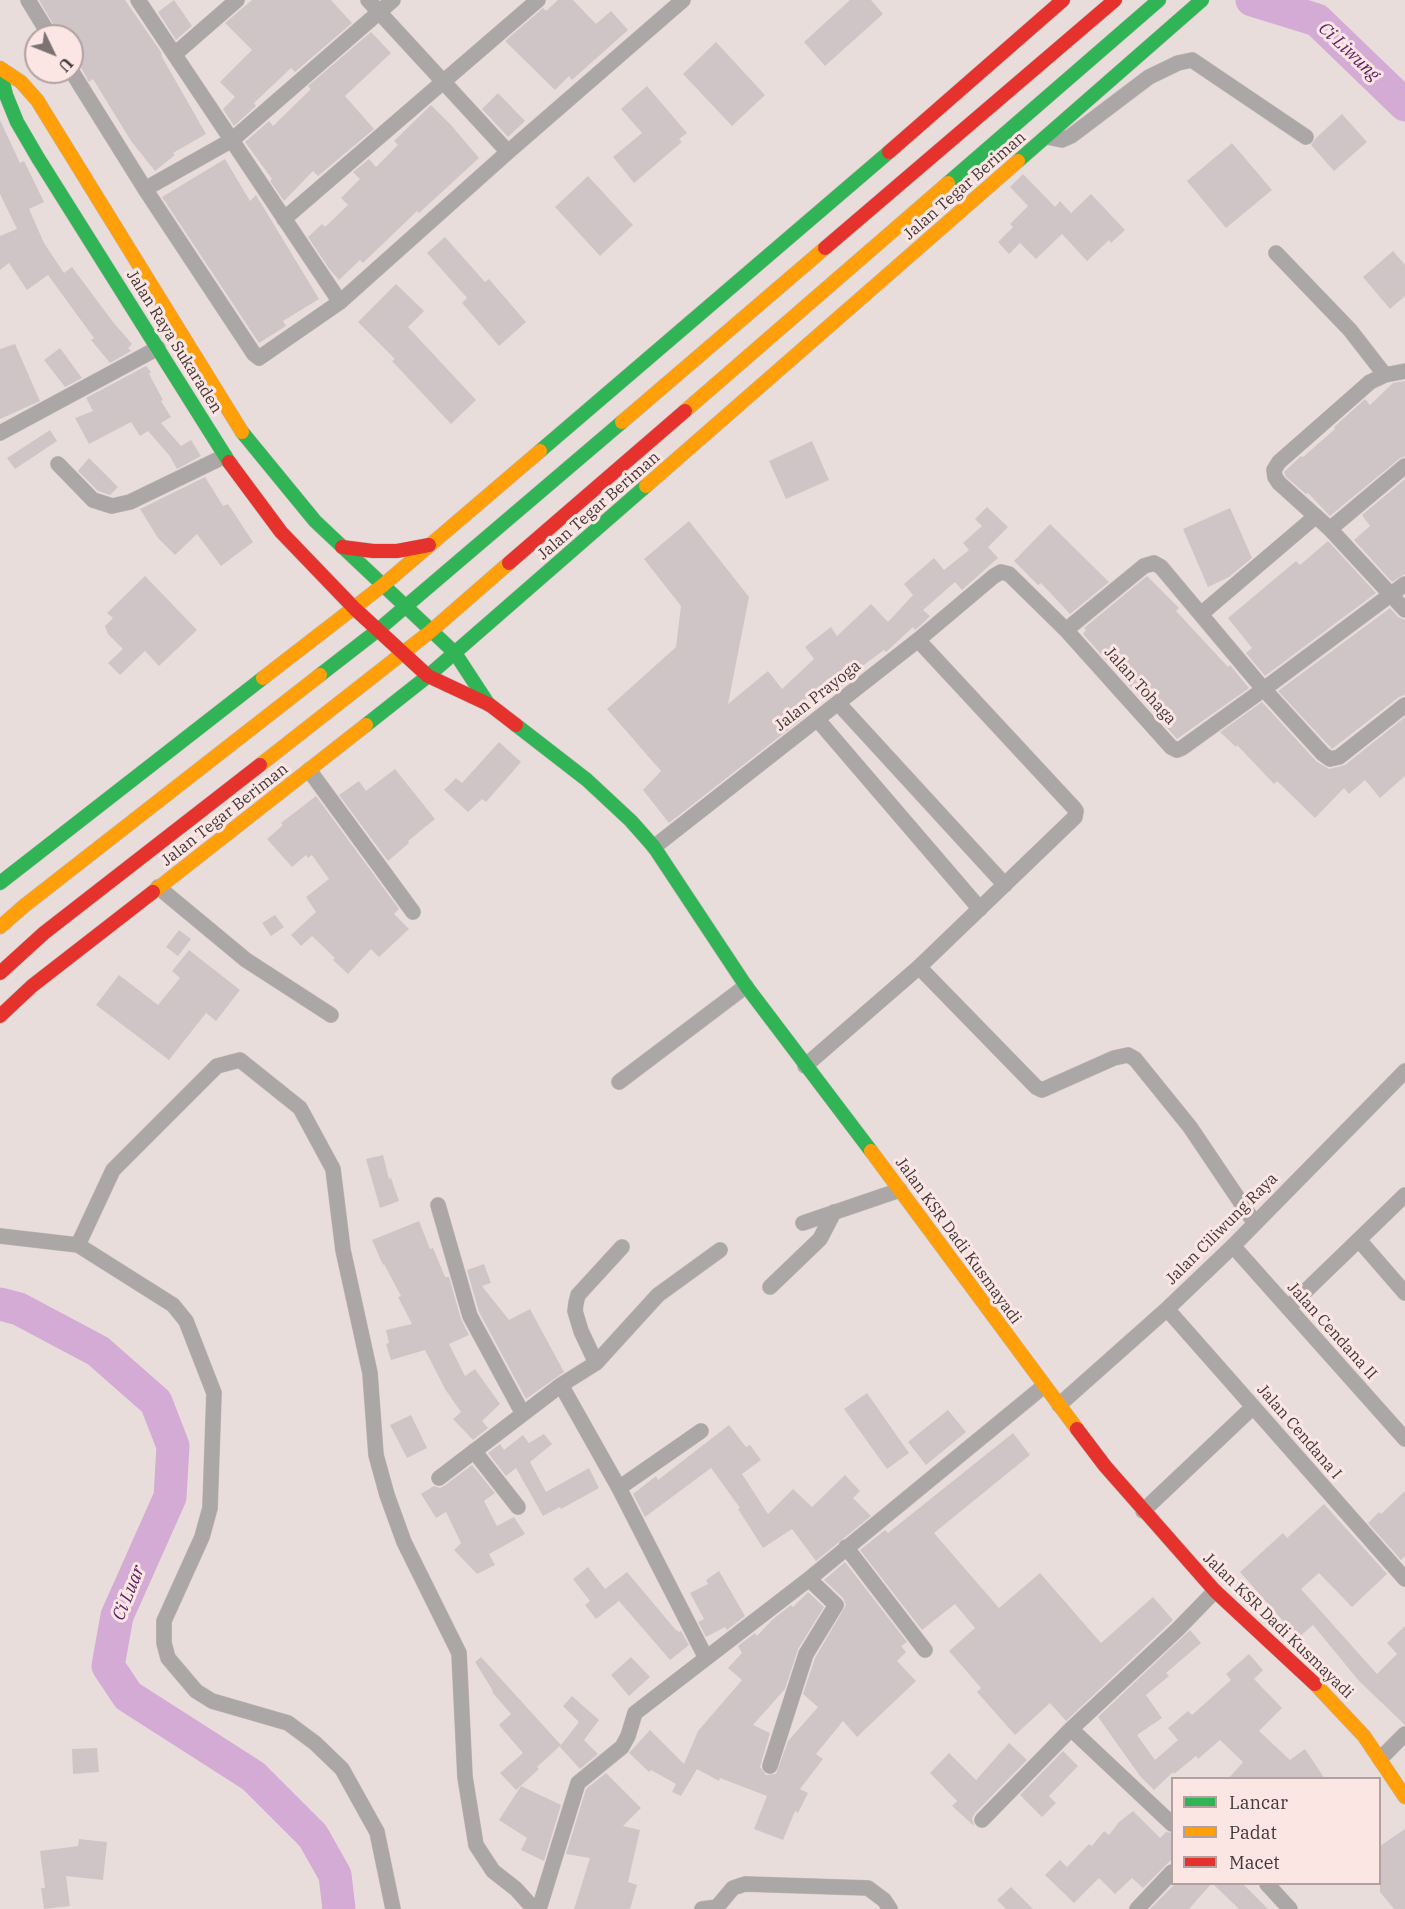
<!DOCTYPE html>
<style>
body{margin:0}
#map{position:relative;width:1405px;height:1909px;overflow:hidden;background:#e9dddc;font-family:"IBM Plex Serif",serif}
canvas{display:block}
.legend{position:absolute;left:1171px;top:1777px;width:210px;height:108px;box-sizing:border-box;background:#fbe6e4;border:2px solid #b1a19f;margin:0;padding:8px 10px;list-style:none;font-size:18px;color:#413938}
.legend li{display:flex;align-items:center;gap:12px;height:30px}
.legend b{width:30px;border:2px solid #b1a19f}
.north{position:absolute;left:24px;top:24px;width:60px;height:60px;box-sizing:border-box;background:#fbe6e4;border:2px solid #b1a19f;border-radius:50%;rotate:133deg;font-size:16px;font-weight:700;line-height:24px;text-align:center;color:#413938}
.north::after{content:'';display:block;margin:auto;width:21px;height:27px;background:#7c7271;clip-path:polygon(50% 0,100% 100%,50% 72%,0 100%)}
</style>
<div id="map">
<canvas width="1405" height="1909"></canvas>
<ul class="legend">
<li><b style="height:8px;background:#30b455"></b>Lancar</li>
<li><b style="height:8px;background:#ff9f0a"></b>Padat</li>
<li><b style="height:8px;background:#e5322d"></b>Macet</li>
</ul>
<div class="north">U</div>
</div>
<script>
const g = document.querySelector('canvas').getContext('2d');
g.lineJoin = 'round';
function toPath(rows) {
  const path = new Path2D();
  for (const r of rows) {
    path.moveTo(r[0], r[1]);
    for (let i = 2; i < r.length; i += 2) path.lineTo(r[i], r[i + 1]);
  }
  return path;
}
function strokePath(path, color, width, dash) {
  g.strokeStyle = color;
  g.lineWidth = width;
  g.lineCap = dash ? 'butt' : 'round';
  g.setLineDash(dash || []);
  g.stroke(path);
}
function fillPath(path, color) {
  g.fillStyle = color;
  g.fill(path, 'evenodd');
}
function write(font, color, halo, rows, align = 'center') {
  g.font = font + ' "IBM Plex Serif",serif';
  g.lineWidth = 6;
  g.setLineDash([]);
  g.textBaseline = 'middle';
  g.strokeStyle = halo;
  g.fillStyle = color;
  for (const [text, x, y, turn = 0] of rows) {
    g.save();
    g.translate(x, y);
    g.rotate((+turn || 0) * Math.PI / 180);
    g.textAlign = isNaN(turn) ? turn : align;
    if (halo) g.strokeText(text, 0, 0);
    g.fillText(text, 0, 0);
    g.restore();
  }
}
const river = toPath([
 [1252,0,1317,20,1405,105],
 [0,1304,19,1309,98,1351,156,1402,173,1446,170,1497,117,1616,108,1666,128,1696,253,1776,313,1836,335,1875,339,1909]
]);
const building = toPath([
 [39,0,125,0,161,52,162,57,206,134,173,153,175,155,155,171,131,141,93,79,89,82,80,66,72,62,72,36,60,36],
 [174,0,192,26,176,40,158,12],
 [252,0,331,0,352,23,295,72,291,68,254,103,256,106,234,126,223,109,235,97,220,82,252,50,225,23],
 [558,0,573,0,596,24,611,11,628,30,572,80,569,76,555,90,505,41,543,8,546,11],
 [850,0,871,0,883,14,825,66,804,42],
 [371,32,391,53,345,96,374,129,318,176,313,171,284,201,270,181,272,179,245,142,269,121,273,126,311,89,308,86],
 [716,42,765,95,732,126,683,74],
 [647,86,687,133,679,139,682,142,634,183,613,157,642,133,621,109],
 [498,93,525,121,508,137,482,109],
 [431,105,451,125,479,158,419,213,417,211,363,263,360,260,339,280,330,270,308,237,322,224,325,227,348,205,341,198,360,179,353,172,369,159,376,167,398,145,394,141],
 [1342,114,1367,142,1334,171,1311,145,1316,138],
 [0,120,20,163,24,161,44,202,29,209,44,243,64,273,72,267,113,322,132,344,128,348,131,351,110,363,91,340,94,338,48,275,27,290,9,263,0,270,0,236,17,229,0,194],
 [1232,143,1272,190,1226,228,1187,181],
 [225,159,250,201,256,195,319,299,283,321,286,326,259,343,162,197],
 [1023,174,1055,207,1060,201,1071,213,1091,194,1125,230,1111,243,1109,240,1087,261,1062,234,1036,259,1020,243,1009,254,998,242,1013,227,1010,224,1028,206,1010,187],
 [588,176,633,225,600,256,555,207],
 [445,237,485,282,489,279,526,322,499,346,462,303,467,298,427,253],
 [1393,251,1405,265,1405,296,1390,309,1363,277],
 [396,284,424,311,408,327,476,400,451,424,392,361,395,359,358,322],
 [15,344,40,401,0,419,0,349],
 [60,348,82,378,65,387,44,360],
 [146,366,151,372,149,374,163,400,161,401,171,417,161,423,181,446,191,440,201,456,177,469,169,455,148,431,140,436,131,422,89,444,75,418,93,411,86,398],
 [1405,381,1405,456,1399,459,1330,516,1308,493,1306,494,1286,477,1284,472,1301,456,1303,457,1335,429,1334,427,1365,399,1370,405,1393,383],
 [50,430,57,441,15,469,7,458],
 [812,441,829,480,786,499,769,461],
 [89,458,118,487,110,495,98,491,78,471],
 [205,477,223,506,228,504,253,542,221,566,197,534,175,555,158,538,140,509],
 [1405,479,1405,574,1392,582,1354,540,1370,526,1362,515],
 [987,507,1008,527,988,547,998,558,962,590,955,582,923,610,930,616,921,625,915,630,913,627,886,652,884,650,861,667,863,670,838,689,829,678,800,705,807,715,669,823,643,790,661,771,607,709,676,647,681,606,644,559,689,521,749,597,728,704,768,671,782,689,814,659,805,647,831,627,837,636,871,604,888,622,913,595,904,584,934,558,944,570,969,550,963,543,982,526,975,519],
 [1230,508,1252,558,1229,577,1208,587,1183,529],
 [1050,524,1109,582,1070,614,1041,583,1038,585,1014,561],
 [1328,541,1376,593,1265,676,1246,653,1252,648,1228,618,1296,561,1300,565],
 [145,576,197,630,159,666,145,651,120,675,108,663,123,649,108,634,105,626,113,618,107,613],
 [1147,576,1179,608,1176,611,1228,667,1230,665,1249,688,1177,739,1083,634,1086,630,1084,628],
 [1390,608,1398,617,1405,620,1405,695,1399,697,1332,749,1278,691],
 [1262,702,1316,761,1329,769,1345,765,1405,717,1405,776,1380,798,1365,780,1349,794,1344,788,1315,818,1277,781,1274,784,1237,745,1236,747,1220,732],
 [499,742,521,762,486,802,482,799,468,812,444,790,456,778,462,783],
 [395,769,435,819,408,841,409,843,388,861,339,795,359,781,366,791],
 [316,796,399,909,394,914,409,929,379,957,371,949,348,974,333,960,335,958,312,936,301,946,291,935,316,912,306,897,329,879,312,855,308,858,306,855,292,867,267,839,283,825,281,823],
 [275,915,284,927,271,936,262,923],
 [179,930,191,939,178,956,166,947],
 [189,950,240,990,216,1021,206,1013,169,1060,96,1005,119,975,158,1005,180,978,172,971],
 [383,1155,389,1179,391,1178,399,1201,380,1208,366,1159],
 [419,1221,430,1249,433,1248,445,1277,449,1277,461,1319,469,1335,449,1344,465,1376,475,1369,500,1404,482,1421,488,1428,473,1440,453,1419,461,1412,445,1389,425,1350,391,1360,386,1344,389,1343,386,1330,412,1324,398,1297,401,1296,384,1264,383,1265,372,1240],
 [484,1264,491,1283,482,1286,509,1320,530,1309,564,1372,526,1399,479,1312,467,1270],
 [867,1393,909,1453,887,1469,844,1409],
 [948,1410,966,1432,926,1465,908,1442],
 [411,1415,427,1448,407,1458,390,1425],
 [729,1425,746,1447,750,1445,761,1460,742,1474,768,1514,793,1489,812,1507,845,1475,860,1491,853,1498,871,1516,816,1561,792,1529,763,1548,738,1509,740,1508,711,1468,645,1517,633,1494,656,1476,658,1480],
 [1013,1433,1030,1455,934,1533,999,1608,1040,1573,1101,1643,1153,1597,1173,1620,1066,1721,1050,1703,1015,1735,977,1692,981,1688,949,1651,975,1628,955,1604,922,1630,860,1550,885,1530,888,1533],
 [544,1434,552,1444,530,1462,546,1492,589,1468,599,1488,561,1509,560,1507,543,1516,516,1468,506,1476,488,1453,500,1444,504,1450,523,1435,529,1443],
 [472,1465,495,1493,484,1501,497,1526,514,1517,525,1534,489,1554,495,1565,477,1574,454,1550,461,1543,446,1512,436,1518,421,1494,434,1486,440,1488,444,1486],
 [1405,1491,1405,1556,1401,1560,1368,1523,1379,1512,1381,1514],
 [1324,1504,1387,1574,1352,1607,1319,1573,1301,1589,1377,1674,1397,1654,1387,1643,1405,1626,1405,1725,1359,1681,1313,1625,1298,1638,1240,1572,1283,1533,1287,1538],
 [845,1562,907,1642,901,1646,906,1652,897,1661,916,1681,857,1737,843,1721,816,1754,823,1759,800,1789,808,1793,798,1813,795,1811,783,1840,754,1829,767,1796,720,1778,719,1781,697,1769,681,1796,672,1792,676,1784,651,1770,649,1772,629,1753,650,1730,684,1764,698,1731,742,1680,728,1668,742,1653,738,1646,755,1633,757,1636,772,1620,791,1605,793,1607,808,1592,824,1607,798,1649,785,1689,753,1725,770,1733,760,1767,766,1775,776,1774,788,1741,818,1707,803,1694,815,1658,846,1605,843,1598,824,1580],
 [588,1567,605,1589,627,1572,675,1629,679,1632,681,1631,689,1645,670,1660,619,1601,596,1619,585,1605,590,1601,573,1579],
 [719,1571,745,1616,727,1630,725,1627,706,1637,698,1622,704,1619,690,1593,708,1584,706,1580],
 [1190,1630,1201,1643,1166,1673,1169,1676,1146,1695,1162,1718,1137,1735,1155,1760,1178,1740,1168,1728,1188,1711,1192,1715,1231,1680,1226,1674,1249,1654,1263,1670,1254,1679,1282,1708,1259,1731,1290,1760,1305,1749,1325,1779,1228,1779,1243,1762,1220,1740,1198,1759,1196,1756,1174,1774,1173,1772,1154,1790,1140,1776,1098,1717],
 [481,1657,561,1745,579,1722,563,1706,572,1696,599,1720,584,1740,598,1754,580,1769,560,1747,561,1745,537,1767,539,1769,516,1790,500,1773,523,1753,499,1725,511,1714,492,1692,493,1691,475,1662],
 [631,1657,650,1677,629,1696,611,1675],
 [1009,1743,1027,1760,975,1813,972,1818,974,1826,952,1806,957,1801,930,1773,949,1753,976,1780],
 [97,1748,99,1772,73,1774,72,1749],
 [1063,1751,1078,1766,1049,1796,1056,1803,1042,1817,1020,1795],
 [606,1773,641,1808,623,1826,640,1830,628,1882,637,1885,630,1909,574,1909,590,1858,566,1854,586,1789],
 [521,1786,561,1805,544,1861,521,1850,527,1838,499,1820],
 [1133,1811,1160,1838,1166,1832,1173,1833,1173,1858,1143,1888,1132,1878,1115,1894,1099,1878,1074,1903,1045,1875,1060,1860,1067,1867,1089,1844,1092,1846,1104,1831,1109,1835,1119,1822],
 [1405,1829,1405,1909,1394,1909,1380,1892,1380,1846],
 [79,1839,107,1842,103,1880,66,1876,70,1906,44,1909,41,1888,45,1888,40,1851,78,1846],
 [1175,1884,1211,1884,1189,1909,1150,1909],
 [1213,1884,1243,1884,1268,1909,1239,1909],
 [1011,1887,1033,1909,1006,1909,997,1900]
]);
const street = toPath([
 [28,0,50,36],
 [138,0,340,302],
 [368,0,508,152],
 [175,54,237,0],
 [72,72,145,189,254,354,259,358,340,302,508,152,683,0],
 [1047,137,1062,140,1071,136,1149,77,1178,63,1192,60,1306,137],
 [145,189,232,140,393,0],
 [284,219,538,0],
 [1276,253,1350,330,1385,375],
 [1405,371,1385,375,1370,382,1279,462,1274,470,1275,477,1279,483,1330,529,1405,610],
 [0,433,158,348],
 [58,464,93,500,112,506,130,502,225,456],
 [1330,529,1405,466],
 [1201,614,1316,516],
 [1066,630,1144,566,1154,563,1161,567,1260,685,1323,754,1330,759,1339,757,1405,705],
 [838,703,1005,885],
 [817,719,980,909],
 [309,770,413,912],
 [654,847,918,640,994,576,1001,572,1009,574,1066,630,1171,747,1177,750,1182,748,1264,689,1405,584],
 [158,887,246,960,331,1015],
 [919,967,1036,1087,1042,1090,1114,1058,1128,1055,1135,1059,1190,1127,1254,1222],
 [805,1066,919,967,1075,817,1076,811,1074,808,918,640],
 [619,1082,746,986],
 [438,1205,470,1316,523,1414],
 [803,1223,900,1190],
 [0,1236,78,1245,113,1170,217,1066,240,1060,300,1108,333,1169,343,1250,370,1373,376,1455,387,1495,404,1542,459,1653,465,1777,476,1845,493,1871,516,1889,534,1909],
 [1359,1240,1405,1293],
 [78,1245,173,1305,186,1321,214,1393,210,1508,202,1537,164,1621,164,1643,168,1658,196,1691,212,1701,288,1723,315,1743,342,1769,377,1832,393,1909],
 [1233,1246,1405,1439],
 [770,1287,820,1239,834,1212],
 [1288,1308,1405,1195],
 [1167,1309,1405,1579],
 [596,1363,581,1331,575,1311,576,1303,578,1295,622,1247],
 [561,1385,619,1488,705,1656],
 [1059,1405,1167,1309,1233,1246,1405,1071],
 [474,1451,518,1507],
 [439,1478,561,1385,596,1363,658,1295,720,1250],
 [619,1488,701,1431],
 [1143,1511,1253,1407],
 [846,1547,925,1650],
 [1071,1729,1178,1629,1215,1591],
 [1380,1759,1405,1734],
 [770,1766,806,1654,836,1605,809,1579],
 [982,1820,1071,1729,1172,1824],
 [1267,1884,1290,1909],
 [539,1909,578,1783,622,1747,628,1736,635,1713,809,1579,1044,1386],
 [702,1909,717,1907,733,1888,745,1884,868,1888,884,1900,890,1909],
 [1137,1909,1172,1872]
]);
const fast = toPath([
 [0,70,6,95,17,122,38,158,229,462],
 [1018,161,1202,0],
 [948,183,1159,0],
 [242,432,315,521,455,653,489,705],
 [540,451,889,152],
 [320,675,378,630,622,422],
 [366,725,428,676,646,486],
 [516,725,587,780,631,821,654,847,746,986,871,1151],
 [0,883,263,678]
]);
const slow = toPath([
 [0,68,21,82,37,100,242,432],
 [685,411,948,183],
 [622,422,825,248],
 [646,486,1018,161],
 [263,678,382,586,540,451],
 [260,765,431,631,509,563],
 [153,892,366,725],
 [0,927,24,906,320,675],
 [871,1151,1077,1429],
 [1315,1684,1364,1736,1405,1797]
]);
const jam = toPath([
 [889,152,1063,0],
 [825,248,1115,0],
 [229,462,281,532,355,609,428,676,490,705,516,725],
 [342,547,373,551,397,551,429,545],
 [509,563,685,411],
 [0,973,44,933,260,765],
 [0,1016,32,986,153,892],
 [1077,1429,1105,1466,1215,1591,1315,1684]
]);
const streetNames = [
 ["Jalan Tegar Beriman",965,186,-41],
 ["Jalan Raya Sukaraden",174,342,58],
 ["Jalan Tegar Beriman",599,506,-41],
 ["Jalan Tohaga",1140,686,48],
 ["Jalan Prayoga",818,696,-38],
 ["Jalan Tegar Beriman",225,815,-38],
 ["Jalan Ciliwung Raya",1222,1229,-45],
 ["Jalan KSR Dadi Kusmayadi",958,1241,54],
 ["Jalan Cendana II",1332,1331,48],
 ["Jalan Cendana I",1299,1432,49],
 ["Jalan KSR Dadi Kusmayadi",1278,1626,44]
];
const waterNames = [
 ["Ci Liwung",1349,52,43],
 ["Ci Luar",129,1593,-68]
];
strokePath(river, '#d3abd4', 33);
fillPath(building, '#cfc5c7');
strokePath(street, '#c3bab9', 16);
strokePath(fast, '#c3bab9', 15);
strokePath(slow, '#c3bab9', 15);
strokePath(jam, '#c3bab9', 15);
strokePath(street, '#aaa7a6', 15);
strokePath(fast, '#30b455', 14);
strokePath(slow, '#ff9f0a', 14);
strokePath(jam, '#e5322d', 14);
write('16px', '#413938', '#fbe6e4', streetNames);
write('italic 18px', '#5e2166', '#fbe6e4', waterNames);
</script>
